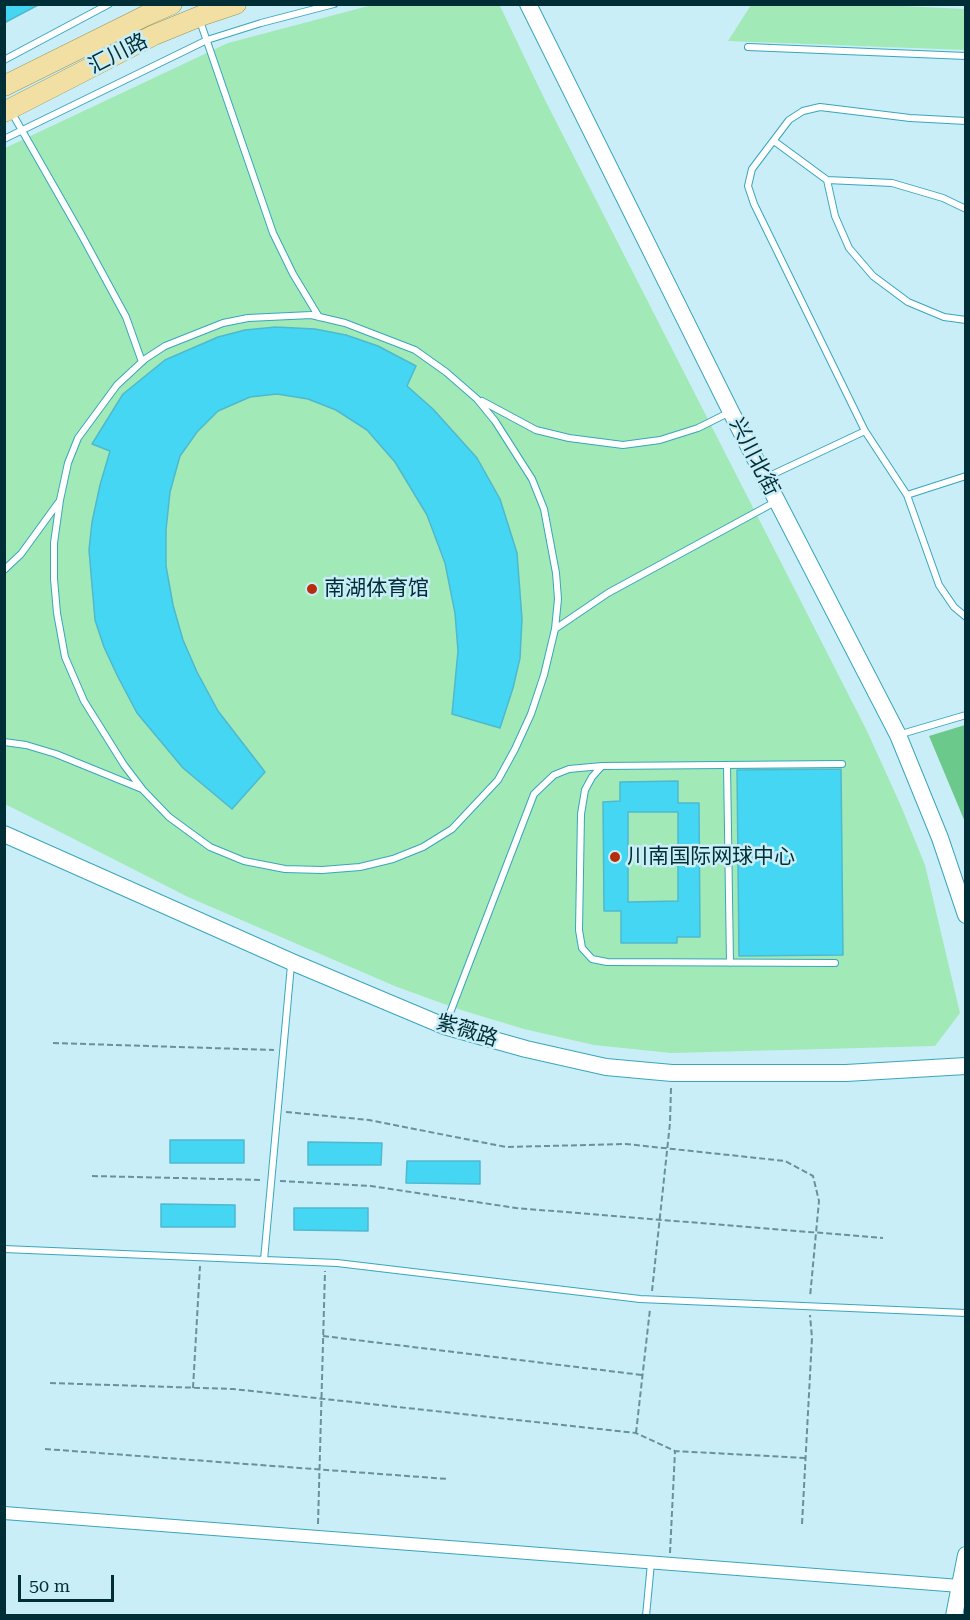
<!DOCTYPE html>
<meta charset="utf-8">
<style>
body{margin:0}
#map{position:relative;width:970px;height:1620px;overflow:hidden;background:#c9eef7;font-family:"Roboto Serif",serif}
canvas{display:block}
.frame{position:absolute;inset:0;border:6px solid #002e37;pointer-events:none}
.scale{position:absolute;left:18px;top:1575px;width:96px;height:27px;box-sizing:border-box;border:3px solid #002e37;border-top:0;padding-left:8px;font-size:18px;line-height:21px;white-space:nowrap;color:#002e37;-webkit-text-stroke:4px #c9eef7;paint-order:stroke}
</style>
<div id="map">
<canvas width="970" height="1620"></canvas>
<div class="frame"></div>
<div class="scale">50 m</div>
</div>
<script>
const g = document.querySelector('canvas').getContext('2d');
g.lineJoin = 'round';
function fillPath(path, color) {
  g.fillStyle = color;
  g.fill(path, 'evenodd');
}
function toPath(rows) {
  const path = new Path2D();
  for (const r of rows) {
    path.moveTo(r[0], r[1]);
    for (let i = 2; i < r.length; i += 2) path.lineTo(r[i], r[i + 1]);
  }
  return path;
}
function strokePath(path, color, width, dash) {
  g.strokeStyle = color;
  g.lineWidth = width;
  g.lineCap = dash ? 'butt' : 'round';
  g.setLineDash(dash || []);
  g.stroke(path);
}
function write(font, color, halo, rows, align = 'center') {
  g.font = font + ' "Roboto Serif","Noto Sans SC",serif';
  g.lineWidth = 5;
  g.setLineDash([]);
  g.textBaseline = 'middle';
  g.strokeStyle = halo;
  g.fillStyle = color;
  for (const [text, x, y, turn = 0] of rows) {
    g.save();
    g.translate(x, y);
    g.rotate((+turn || 0) * Math.PI / 180);
    g.textAlign = isNaN(turn) ? turn : align;
    if (halo) g.strokeText(text, 0, 0);
    g.fillText(text, 0, 0);
    g.restore();
  }
}
const green = toPath([
 [372,5,500,6,544,98,867,731,901,806,925,865,960,1013,935,1046,671,1053,594,1045,524,1029,461,1010,397,987,188,897,5,804,5,148,228,43],
 [881,5,965,9,965,50,728,41,751,5]
]);
const forest = toPath([
 [965,725,966,725,965,822,929,736]
]);
const building = toPath([
 [4,4,40,4,4,23,4,4],
 [276,327,315,329,346,335,378,346,416,366,407,386,433,409,477,458,500,499,517,553,522,619,520,658,513,688,500,728,452,714,458,651,455,613,445,563,427,515,395,462,367,430,336,410,308,399,277,394,250,397,218,411,197,432,180,456,170,492,166,530,166,566,173,605,183,640,197,672,218,711,265,772,232,809,183,768,137,713,117,675,104,647,95,620,89,550,92,522,100,485,110,451,92,444,123,394,165,360,218,337,245,330,276,327],
 [841,769,843,955,739,956,737,770,841,769],
 [678,781,678,803,699,803,700,937,677,937,677,943,621,943,621,911,604,911,603,802,620,801,620,782,678,781],
 [628,812,678,812,678,901,628,902,628,812],
 [170,1140,244,1140,244,1163,170,1163,170,1140],
 [308,1142,382,1143,381,1165,308,1165,308,1142],
 [407,1161,480,1161,480,1184,406,1183,407,1161],
 [161,1204,235,1205,235,1227,161,1227,161,1204],
 [294,1208,368,1208,368,1231,294,1230,294,1208]
]);
const path = toPath([
 [53,1043,274,1050],
 [286,1112,369,1120,506,1147,626,1144,785,1161,813,1176,819,1201,810,1297],
 [92,1176,263,1180],
 [280,1181,371,1186,516,1208,883,1238],
 [652,1291,670,1123,671,1088],
 [323,1336,642,1375],
 [50,1383,233,1389,636,1433,675,1451,805,1458],
 [193,1388,200,1266],
 [636,1433,650,1309],
 [45,1449,448,1479],
 [318,1524,325,1271],
 [802,1524,812,1338,810,1315],
 [670,1553,675,1451]
]);
const lane = toPath([
 [200,21,273,233,293,274,319,317],
 [748,47,966,56],
 [4,60,109,4],
 [12,113,81,234,126,317,142,362],
 [966,121,910,118,820,107,803,111,789,120,752,169,748,186,754,204,865,431,907,495,939,585,954,607,966,617],
 [4,139,207,40,261,23,334,4],
 [774,141,827,180,892,183,943,198,966,209],
 [827,180,835,216,849,248,873,276,908,302,944,317,966,320],
 [482,401,536,430,569,438,623,445,660,440,698,428,730,412],
 [765,478,865,431],
 [907,495,966,476],
 [4,570,21,554,58,503],
 [555,629,558,599,556,573,544,509,532,479,495,421,477,399,446,372,415,350,345,323,311,315,248,318,223,323,165,346,145,359,117,385,78,438,68,463,60,500,54,543,54,579,57,613,65,657,84,701,124,765,143,790,169,817,210,847,244,861,285,869,322,870,360,867,393,859,423,847,452,829,498,780,515,749,531,714,544,675,555,629,608,593,775,502],
 [898,735,966,715],
 [4,742,26,745,56,754,142,789],
 [727,765,730,963],
 [601,767,592,777,585,790,581,814,579,930,582,948,592,959,607,962,835,963],
 [445,1026,534,794,554,775,569,769,602,766,842,764],
 [4,1249,337,1263,640,1299,966,1313],
 [264,1260,291,965],
 [646,1616,651,1563]
]);
const street = toPath([
 [4,1513,960,1586]
]);
const secondary = toPath([
 [528,4,731,412,898,735,940,838,966,915],
 [4,834,292,962,444,1026,526,1049,606,1067,672,1073,846,1073,966,1066],
 [954,1616,966,1555]
]);
const primary = toPath([
 [4,86,145,16,172,4],
 [4,112,154,35,203,15,236,4]
]);
const markers = [
 [312,589,6,"#b72c0b"],
 [615,857,6,"#b72c0b"]
];
const streetNames = [
 ["汇川路",118,54,-27],
 ["兴川北街",754,457,63],
 ["紫薇路",467,1031,17]
];
const poiNames = [
 ["南湖体育馆",324,589],
 ["川南国际网球中心",627,857]
];
fillPath(green, '#a1e9b6');
fillPath(forest, '#6cc98c');
fillPath(building, '#44d6f2');
strokePath(building, '#4eb9cf', 1.5);
strokePath(lane, '#38a6bb', 8);
strokePath(street, '#38a6bb', 14);
strokePath(secondary, '#38a6bb', 18);
strokePath(primary, '#979355', 21);
strokePath(path, '#68929b', 2, [6, 3]);
strokePath(lane, '#fff', 6);
strokePath(street, '#fff', 12);
strokePath(secondary, '#fff', 16);
strokePath(primary, '#f1dfa3', 20);
for (const [x, y, r, color] of markers) {
  const dot = new Path2D();
  dot.arc(x, y, r, 0, 2 * Math.PI);
  g.fillStyle = color;
  g.fill(dot);
  strokePath(dot, '#c9eef7', 2);
}
write('21px', '#002e37', '#c9eef7', streetNames);
write('21px', '#002e37', '#c9eef7', poiNames, 'left');
</script>
